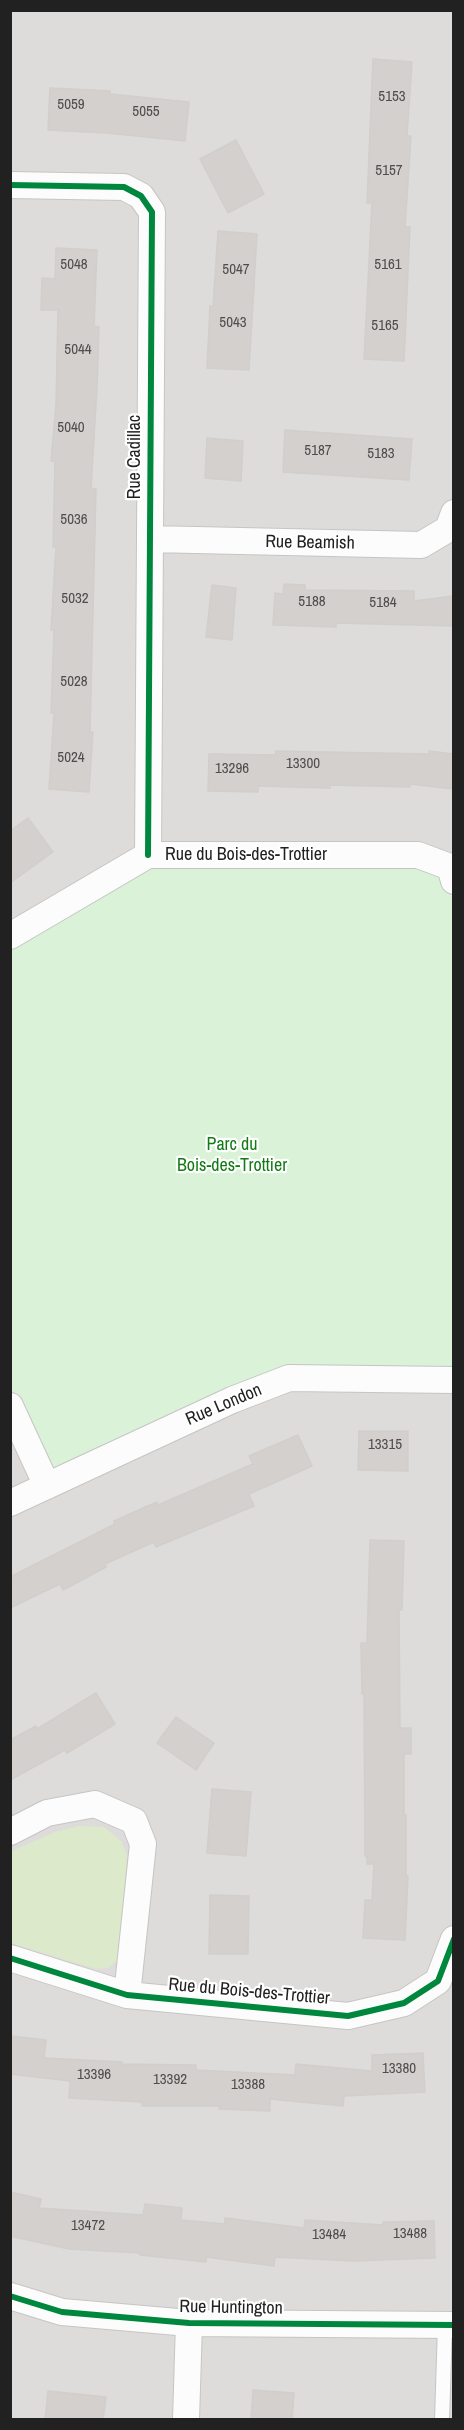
<!DOCTYPE html>
<style>
body{margin:0}
#map{position:relative;width:464px;height:2430px;overflow:hidden;background:#eeecea;font-family:"Archivo Narrow",sans-serif}
canvas{display:block}
.frame{position:absolute;inset:0;border:12px solid #212121;pointer-events:none}
</style>
<div id="map">
<canvas width="464" height="2430"></canvas>
<div class="frame"></div>
</div>
<script>
const g = document.querySelector('canvas').getContext('2d');
g.lineJoin = 'round';
function fillPath(path, color) {
  g.fillStyle = color;
  g.fill(path, 'evenodd');
}
function toPath(rows) {
  const path = new Path2D();
  for (const r of rows) {
    path.moveTo(r[0], r[1]);
    for (let i = 2; i < r.length; i += 2) path.lineTo(r[i], r[i + 1]);
  }
  return path;
}
function strokePath(path, color, width, dash) {
  g.strokeStyle = color;
  g.lineWidth = width;
  g.lineCap = dash ? 'butt' : 'round';
  g.setLineDash(dash || []);
  g.stroke(path);
}
function write(font, color, halo, rows, align = 'center') {
  g.font = font + ' "Archivo Narrow",sans-serif';
  g.lineWidth = 4.5;
  g.setLineDash([]);
  g.textBaseline = 'middle';
  g.strokeStyle = halo;
  g.fillStyle = color;
  for (const [text, x, y, turn = 0] of rows) {
    g.save();
    g.translate(x, y);
    g.rotate((+turn || 0) * Math.PI / 180);
    g.textAlign = isNaN(turn) ? turn : align;
    if (halo) g.strokeText(text, 0, 0);
    g.fillText(text, 0, 0);
    g.restore();
  }
}
const residential = toPath([
 [11,11,453,11,453,2419,11,2419]
]);
const grass = toPath([
 [79,1826,104,1827,121,1841,127,1855,119,1959,108,1968,96,1969,11,1943,10,1852,55,1832]
]);
const park = toPath([
 [148,855,418,855,454,881,453,1380,289,1378,47,1486,11,1406,10,934]
]);
const building = toPath([
 [373,59,412,62,407,136,411,136,405,227,410,227,404,361,364,359,372,203,367,203,373,59],
 [50,88,110,91,110,94,189,102,185,141,108,133,48,130,50,88],
 [236,140,264,194,228,213,200,159,236,140],
 [218,231,257,234,249,370,207,368,210,306,213,307,218,231],
 [56,248,97,250,94,326,99,327,97,387,91,488,96,489,90,732,93,732,89,792,49,789,54,713,51,713,54,630,51,630,56,547,53,547,55,461,51,461,56,404,58,310,41,310,42,278,55,279,56,248],
 [285,430,412,439,409,480,283,472,285,430],
 [207,438,243,441,241,481,205,478,207,438],
 [284,584,305,585,305,590,414,591,414,601,453,596,453,626,336,623,336,627,273,625,275,593,283,594,284,584],
 [212,585,236,588,232,640,206,637,212,585],
 [276,751,429,754,429,751,453,754,453,789,410,784,410,787,330,785,330,788,258,786,258,792,208,791,209,754,276,755,276,751],
 [28,818,53,852,10,883,10,831,28,818],
 [359,1431,408,1431,408,1471,358,1470,359,1431],
 [298,1435,312,1466,249,1494,254,1506,156,1547,154,1542,105,1564,106,1567,63,1590,60,1584,10,1608,10,1577,115,1524,114,1521,157,1502,158,1505,253,1464,249,1456,298,1435],
 [370,1540,404,1541,402,1610,399,1610,400,1728,411,1728,411,1754,404,1754,404,1815,406,1815,406,1876,408,1876,405,1940,363,1938,365,1900,372,1900,374,1864,367,1864,367,1856,365,1856,364,1694,362,1694,361,1643,367,1643,370,1540],
 [96,1693,115,1724,67,1753,65,1750,10,1780,10,1740,36,1726,37,1729,96,1693],
 [176,1717,214,1743,196,1770,157,1743,176,1717],
 [212,1789,251,1792,246,1856,207,1853,212,1789],
 [210,1895,249,1896,248,1954,209,1954,210,1895],
 [10,2036,46,2040,44,2058,122,2062,122,2064,196,2065,196,2070,295,2075,296,2064,372,2071,372,2055,423,2053,425,2092,344,2096,343,2106,270,2099,270,2111,219,2109,220,2106,142,2106,142,2102,69,2098,70,2081,10,2074,10,2036],
 [10,2192,41,2199,39,2208,143,2215,145,2204,182,2208,181,2220,225,2224,225,2218,304,2228,305,2220,383,2225,383,2222,434,2221,435,2258,353,2261,275,2257,274,2266,206,2257,206,2262,140,2255,140,2253,69,2249,10,2236,10,2192],
 [253,2390,294,2393,292,2420,251,2420,253,2390],
 [48,2391,106,2397,103,2420,45,2420,48,2391]
]);
const lane = toPath([
 [442,2420,445,2325]
]);
const street = toPath([
 [10,185,124,187,141,196,152,212,148,855],
 [150,539,421,545,448,529,454,513],
 [10,936,148,855,418,855,450,867,454,881],
 [10,1406,47,1486],
 [10,1503,232,1400,289,1378,454,1380],
 [10,1832,47,1813,95,1804,134,1821,143,1844,127,1995],
 [10,1958,127,1995,348,2016,404,2003,438,1981,454,1939],
 [10,2296,62,2312,189,2323,454,2325],
 [186,2420,189,2323]
]);
const cycleway = toPath([
 [10,185,124,187,141,196,152,212,148,855],
 [10,1958,127,1995,348,2016,404,2003,438,1981,454,1939],
 [10,2296,62,2312,189,2323,454,2325]
]);
const numberNames = [
 ["5153",392,97],
 ["5059",71,105],
 ["5055",146,112],
 ["5157",389,171],
 ["5048",74,265],
 ["5161",388,265],
 ["5047",236,270],
 ["5043",233,323],
 ["5165",385,326],
 ["5044",78,350],
 ["5040",71,428],
 ["5187",318,451],
 ["5183",381,454],
 ["5036",74,520],
 ["5032",75,599],
 ["5188",312,602],
 ["5184",383,603],
 ["5028",74,682],
 ["5024",71,758],
 ["13300",303,764],
 ["13296",232,769],
 ["13315",385,1445],
 ["13380",399,2069],
 ["13396",94,2075],
 ["13392",170,2080],
 ["13388",248,2085],
 ["13472",88,2226],
 ["13488",410,2234],
 ["13484",329,2235]
];
const streetNames = [
 ["Rue Cadillac",135,457,-90],
 ["Rue Beamish",310,543,1],
 ["Rue du Bois-des-Trottier",246,855],
 ["Rue London",224,1405,-23],
 ["Rue du Bois-des-Trottier",249,1992,5],
 ["Rue Huntington",231,2308,1]
];
const parkNames = [
 ["Parc du",232,1145],
 ["Bois-des-Trottier",232,1166]
];
fillPath(residential, '#dddcdb');
fillPath(grass, '#dde9cb');
fillPath(park, '#d9f2d8');
fillPath(building, '#d3d0ce');
strokePath(building, '#d1cecb', 1.5);
strokePath(lane, '#c6c5c4', 16);
strokePath(street, '#c6c5c4', 28);
strokePath(lane, '#fcfcfc', 14);
strokePath(street, '#fcfcfc', 26);
strokePath(cycleway, '#00873e', 6);
write('15px', '#4e4d4c', null, numberNames);
write('18px', '#212121', '#fff', streetNames);
write('18px', '#127b14', '#fff', parkNames);
</script>
